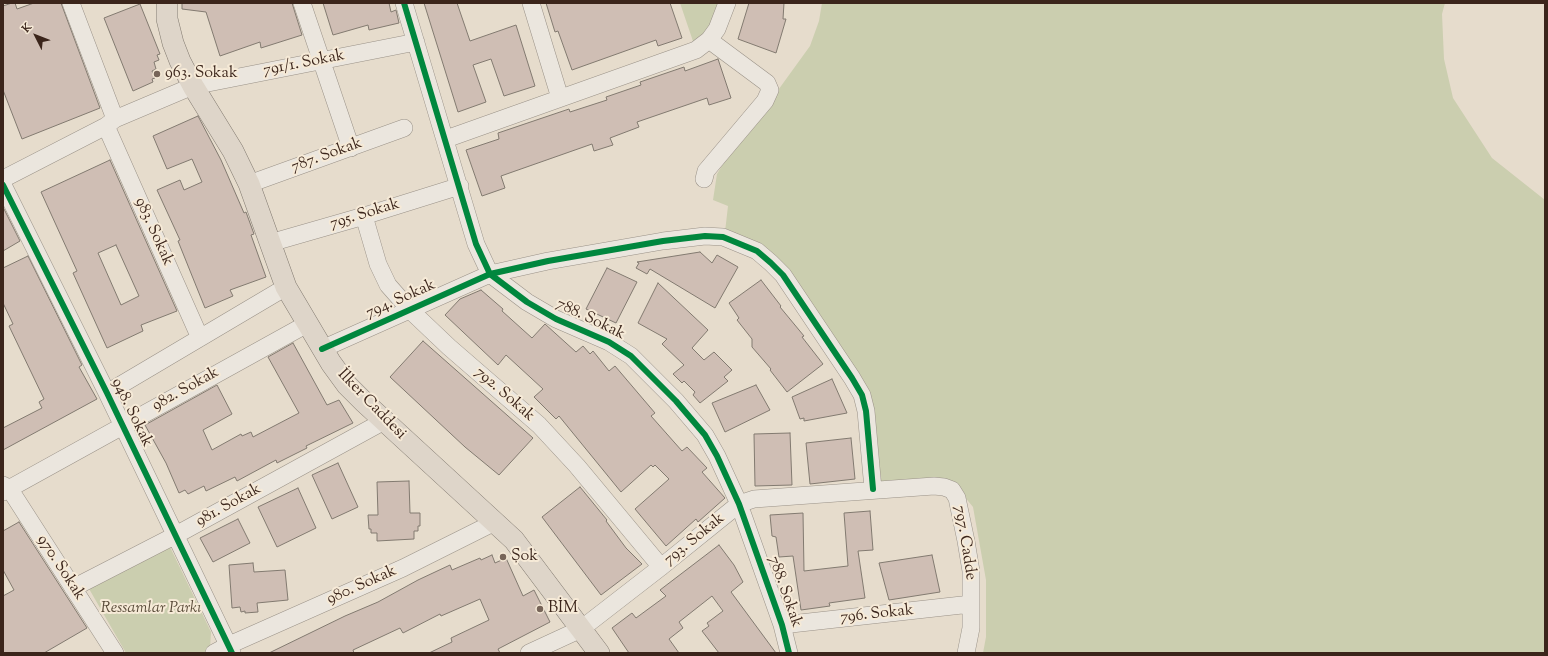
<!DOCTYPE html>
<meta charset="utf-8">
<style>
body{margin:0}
#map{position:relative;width:1548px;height:656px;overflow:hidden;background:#e6dccc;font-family:"Sorts Mill Goudy",serif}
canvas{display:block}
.frame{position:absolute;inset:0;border:4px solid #3b251b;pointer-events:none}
.north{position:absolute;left:16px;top:16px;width:40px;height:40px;-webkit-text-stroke:3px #f6ead7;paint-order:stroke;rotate:312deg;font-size:11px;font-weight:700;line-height:16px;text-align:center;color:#3b251b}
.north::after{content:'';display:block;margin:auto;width:14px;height:18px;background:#3b251b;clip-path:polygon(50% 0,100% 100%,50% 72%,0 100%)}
</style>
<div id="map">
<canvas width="1548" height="656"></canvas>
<div class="frame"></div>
<div class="north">K</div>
</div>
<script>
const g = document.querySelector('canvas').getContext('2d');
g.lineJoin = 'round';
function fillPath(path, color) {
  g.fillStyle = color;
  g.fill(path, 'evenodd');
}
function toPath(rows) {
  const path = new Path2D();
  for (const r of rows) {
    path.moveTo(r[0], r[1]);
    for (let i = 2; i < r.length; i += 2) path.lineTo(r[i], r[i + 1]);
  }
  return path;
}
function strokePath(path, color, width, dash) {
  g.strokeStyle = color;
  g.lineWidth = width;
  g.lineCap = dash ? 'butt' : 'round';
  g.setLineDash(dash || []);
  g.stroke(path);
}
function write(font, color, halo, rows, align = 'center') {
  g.font = font + ' "Sorts Mill Goudy",serif';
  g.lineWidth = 4;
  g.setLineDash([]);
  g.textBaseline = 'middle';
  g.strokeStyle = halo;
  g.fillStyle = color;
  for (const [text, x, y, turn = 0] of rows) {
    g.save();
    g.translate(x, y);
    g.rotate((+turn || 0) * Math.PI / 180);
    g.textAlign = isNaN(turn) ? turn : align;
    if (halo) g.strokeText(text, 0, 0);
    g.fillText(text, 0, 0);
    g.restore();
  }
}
const green = toPath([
 [680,3,727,3,696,50],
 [822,3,1445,3,1442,14,1444,59,1453,98,1492,158,1545,200,1545,653,983,653,986,637,986,580,973,507,959,490,882,491,876,434,786,273,725,232,728,206,713,200,717,174,729,154,776,93,810,46,819,21],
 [170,547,211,632,210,649,203,653,126,653,88,587]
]);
const building = toPath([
 [12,3,15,3,17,9,34,3,61,3,100,108,22,139,3,90,3,6,12,3],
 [182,3,292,3,302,35,261,48,260,42,220,56,206,12,182,9,182,3],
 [323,3,389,3,391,12,396,10,399,23,369,30,368,25,333,35,323,3],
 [424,3,457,3,470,41,516,25,535,86,504,96,491,59,473,65,486,102,458,112,424,3],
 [546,3,670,3,682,38,658,46,656,40,572,70,558,31,555,32,546,3],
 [749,3,784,3,783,19,786,19,776,53,738,39,749,3],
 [140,4,160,54,157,55,159,60,154,62,156,69,152,71,155,78,152,79,153,82,133,91,104,18,140,4],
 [718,59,731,98,709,105,707,98,637,122,639,127,610,138,613,145,594,151,592,144,501,176,505,188,482,196,466,150,499,139,498,133,569,109,570,112,607,100,606,97,641,85,640,82,684,67,685,71,718,59],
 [198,116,221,160,244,213,246,212,254,234,251,235,266,277,230,290,233,296,205,308,178,241,180,240,157,190,180,180,184,190,202,182,192,159,167,169,153,136,198,116],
 [110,160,177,311,141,325,143,331,107,348,73,273,77,271,41,192,110,160],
 [116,245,139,296,121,305,98,253,116,245],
 [3,207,20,241,3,251,3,207],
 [700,252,712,263,717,255,738,267,715,308,650,269,647,274,636,268,639,263,637,262,700,252],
 [28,256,82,365,79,367,97,399,3,450,3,428,42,408,39,402,44,399,9,326,13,324,3,303,3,268,28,256],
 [607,268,637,282,616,323,586,309,607,268],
 [761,280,781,306,780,307,804,336,802,337,823,364,787,392,770,370,771,369,752,347,752,339,737,320,739,318,729,303,761,280],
 [658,283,708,330,692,348,704,360,714,352,732,370,724,377,728,381,700,403,693,395,695,392,684,381,682,383,673,374,684,365,662,344,667,339,638,323,658,283],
 [481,290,503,309,502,311,532,338,545,324,576,352,583,346,590,354,593,351,609,371,615,366,655,413,651,416,682,451,687,447,707,468,702,472,725,498,698,522,696,519,666,546,635,509,669,479,655,465,653,467,651,465,621,492,559,416,556,419,534,397,543,389,506,355,498,365,445,315,460,299,481,290],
 [423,341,533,438,499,475,465,447,390,377,423,341],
 [293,343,327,405,339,400,353,423,306,446,307,448,277,463,276,460,237,481,235,477,206,491,204,486,188,494,185,490,179,493,166,463,145,425,217,385,232,414,203,430,212,450,241,434,242,436,251,432,253,437,299,413,268,357,293,343],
 [832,379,847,413,804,421,804,418,800,419,792,397,832,379],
 [756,385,770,410,725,432,712,403,756,385],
 [790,433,792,485,755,486,754,434,790,433],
 [851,438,855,479,810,484,806,443,851,438],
 [338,463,358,507,332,519,312,475,338,463],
 [409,481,410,513,420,513,420,526,418,526,418,531,414,531,414,539,377,541,377,533,371,533,371,529,369,529,368,515,378,515,377,482,409,481],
 [580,487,607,520,606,521,626,548,642,564,601,595,542,517,580,487],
 [298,488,316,528,277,547,258,507,298,488],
 [870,511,873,550,858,551,865,598,829,603,830,606,801,610,793,556,779,557,776,537,772,536,770,515,803,513,804,571,848,566,844,513,870,511],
 [238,519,250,543,213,562,200,538,238,519],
 [19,522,87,628,44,653,3,653,3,596,14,590,3,570,3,531,19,522],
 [719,545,734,565,743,582,731,592,776,653,719,653,702,631,709,626,707,623,723,611,712,596,679,622,683,628,669,639,679,653,629,653,612,628,632,613,636,618,666,596,660,590,719,545],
 [492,555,495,563,506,558,523,596,534,590,550,622,498,649,500,653,429,653,452,642,451,638,489,620,480,599,441,616,440,614,403,633,400,628,353,650,354,653,269,653,345,616,378,602,418,580,450,565,452,570,480,558,481,560,492,555],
 [932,555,940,592,889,600,879,563,932,555],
 [253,563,254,572,285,570,288,600,257,603,258,612,245,613,245,611,241,612,240,607,232,608,229,565,253,563]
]);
const minor = toPath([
 [71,3,115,119],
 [302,3,351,148],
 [404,3,476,244,490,274,527,302,556,319,609,342,631,356,676,401,705,435,717,456,739,504,782,625,789,653],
 [531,3,560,98],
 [106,126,200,338],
 [446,139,696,50,709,40,717,29,727,3],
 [3,179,106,126,115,119,193,86,416,42],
 [704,179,706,171,765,101,770,90,767,83,709,40],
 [249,184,404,128],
 [3,185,107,393,232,653],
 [364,216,378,264,388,285,410,310,449,347,539,425,577,466,661,567],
 [270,243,364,216,460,186],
 [322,349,490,274,548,261,663,241,705,236,723,237,757,251,771,263,783,275,852,378,862,395,866,411,873,489],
 [107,393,286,287],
 [3,485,9,488,115,653],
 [3,492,307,324],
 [73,588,176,535,384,421],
 [782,625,971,604],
 [214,653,227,646,403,568,495,522],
 [529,653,581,629,661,567,739,504,754,499,934,486,944,487,952,490,957,498,966,541,971,571,971,628,966,653]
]);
const major = toPath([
 [167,3,167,19,173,43,180,61,193,86,233,151,249,184,286,287,331,363,347,385,365,403,514,540,599,653]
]);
const cycleway = toPath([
 [404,3,476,244,490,274,527,302,556,319,609,342,631,356,676,401,705,435,717,456,739,504,782,625,789,653],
 [3,185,107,393,232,653],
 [322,349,490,274,548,261,663,241,705,236,723,237,757,251,771,263,783,275,852,378,862,395,866,411,873,489]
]);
const markers = [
 [157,74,4,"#776559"],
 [503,557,4,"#776559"],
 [540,609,4,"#776559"]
];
const streetNames = [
 ["791/1. Sokak",304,64,-11],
 ["787. Sokak",327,156,-20],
 ["795. Sokak",365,215,-17],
 ["983. Sokak",153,232,66],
 ["794. Sokak",401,300,-24],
 ["788. Sokak",590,320,26],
 ["982. Sokak",186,390,-29],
 ["792. Sokak",504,395,41],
 ["İlker Caddesi",371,405,46],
 ["948. Sokak",131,413,64],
 ["981. Sokak",229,506,-29],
 ["793. Sokak",695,540,-39],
 ["797. Cadde",964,543,81],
 ["970. Sokak",60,568,57],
 ["980. Sokak",362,586,-24],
 ["788. Sokak",784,592,71],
 ["796. Sokak",877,615,-6]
];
const poiNames = [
 ["963. Sokak",165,74],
 ["Şok",511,557],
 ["BİM",548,609]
];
const parkNames = [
 ["Ressamlar Parkı",151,609]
];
fillPath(green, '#cbceaf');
fillPath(building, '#cfbeb4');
strokePath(building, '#827a70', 1);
strokePath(minor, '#9a9288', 18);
strokePath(major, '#827a70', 22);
strokePath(minor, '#ebe6de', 17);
strokePath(major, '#ded5c9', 21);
strokePath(cycleway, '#00873e', 6);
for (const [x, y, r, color] of markers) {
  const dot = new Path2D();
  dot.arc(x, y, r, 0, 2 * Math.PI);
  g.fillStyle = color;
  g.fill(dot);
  strokePath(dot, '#f6ead7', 1.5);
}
write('16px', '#3b251b', '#f6ead7', streetNames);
write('16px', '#3b251b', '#f6ead7', poiNames, 'left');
write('italic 16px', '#5a4c3a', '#f6ead7', parkNames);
</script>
